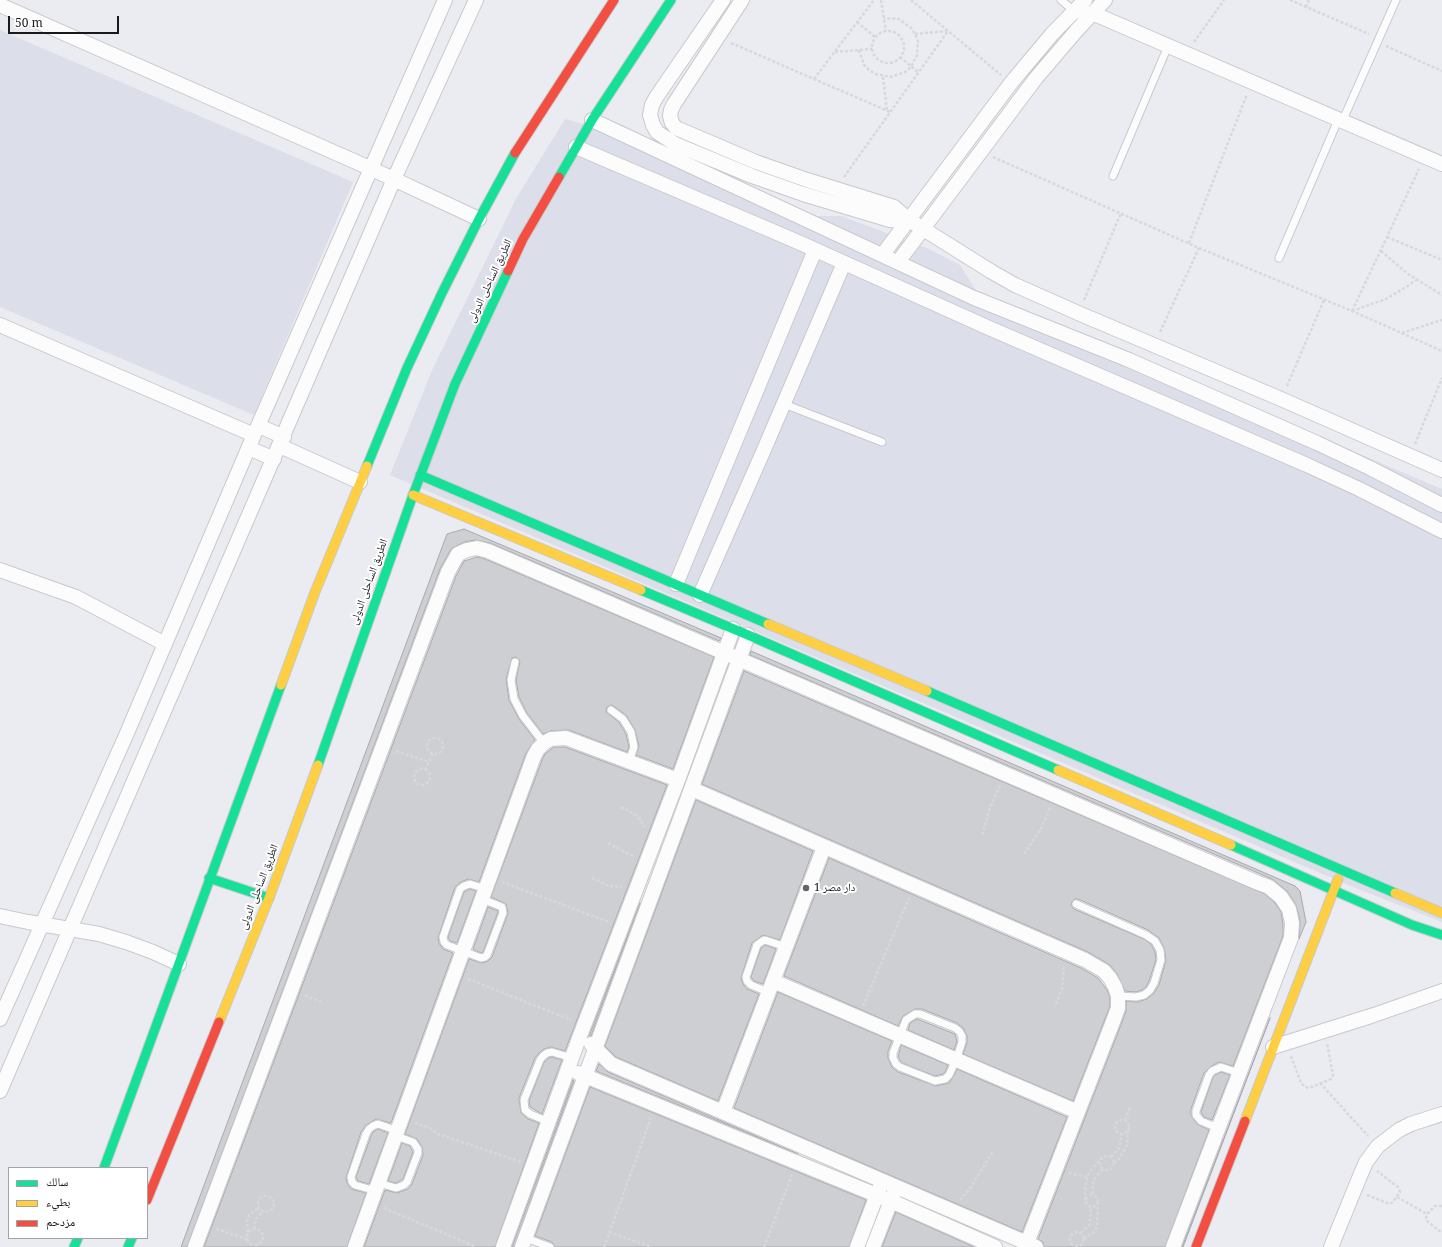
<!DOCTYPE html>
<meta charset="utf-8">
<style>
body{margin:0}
#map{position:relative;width:1442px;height:1247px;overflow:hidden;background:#ebecf1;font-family:"Noto Serif","Noto Naskh Arabic",serif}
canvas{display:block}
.legend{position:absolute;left:8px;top:1167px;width:140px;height:72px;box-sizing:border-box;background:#fff;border:1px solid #a3a3a5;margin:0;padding:5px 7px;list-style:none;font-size:12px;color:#1a1a1d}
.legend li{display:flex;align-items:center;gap:8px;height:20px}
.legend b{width:20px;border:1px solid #a3a3a5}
.scale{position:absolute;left:8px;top:16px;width:111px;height:18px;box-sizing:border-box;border:2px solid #1a1a1d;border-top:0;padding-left:5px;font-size:12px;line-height:14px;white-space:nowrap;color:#1a1a1d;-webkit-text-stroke:3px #fff;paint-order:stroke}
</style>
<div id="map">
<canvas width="1442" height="1247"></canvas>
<ul class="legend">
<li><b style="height:5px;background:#16e098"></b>سالك</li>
<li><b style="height:5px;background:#ffcf43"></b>بطيء</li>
<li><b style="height:5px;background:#f24e42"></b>مزدحم</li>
</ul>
<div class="scale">50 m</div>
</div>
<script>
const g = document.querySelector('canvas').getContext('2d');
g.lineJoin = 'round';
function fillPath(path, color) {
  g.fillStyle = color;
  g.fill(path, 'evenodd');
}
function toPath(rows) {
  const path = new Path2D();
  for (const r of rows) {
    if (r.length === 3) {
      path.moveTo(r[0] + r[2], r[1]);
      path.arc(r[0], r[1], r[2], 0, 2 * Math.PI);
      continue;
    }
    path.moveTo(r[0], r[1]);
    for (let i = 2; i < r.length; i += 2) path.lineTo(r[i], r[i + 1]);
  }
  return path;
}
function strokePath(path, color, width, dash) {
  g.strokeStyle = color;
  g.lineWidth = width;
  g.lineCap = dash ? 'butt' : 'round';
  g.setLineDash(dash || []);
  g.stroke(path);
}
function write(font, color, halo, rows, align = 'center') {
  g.font = font + ' "Noto Serif","Noto Naskh Arabic",serif';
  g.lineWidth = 4;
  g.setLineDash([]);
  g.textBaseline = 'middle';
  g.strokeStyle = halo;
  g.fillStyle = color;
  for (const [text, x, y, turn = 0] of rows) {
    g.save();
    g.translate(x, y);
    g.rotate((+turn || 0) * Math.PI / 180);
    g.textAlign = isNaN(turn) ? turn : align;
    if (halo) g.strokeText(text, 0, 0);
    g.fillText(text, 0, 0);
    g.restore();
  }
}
const built = toPath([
 [0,30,353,182,254,415,0,307],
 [565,119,634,138,701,168,817,216,841,216,927,248,960,265,979,295,1009,305,1442,489,1442,922,1353,887,390,475,433,368,517,197]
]);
const building = toPath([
 [464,529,721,638,719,641,490,543,475,540,464,542,451,549,440,569,187,1247,181,1247,447,534,464,529],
 [477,557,485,559,714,657,673,769,636,755,639,746,635,730,626,715,612,705,607,707,606,712,619,722,626,734,629,747,627,752,569,730,550,731,543,734,527,713,519,697,516,680,520,661,516,657,512,658,506,679,509,700,519,719,535,740,526,753,479,882,468,879,461,882,455,887,438,938,439,943,443,949,453,953,391,1123,376,1119,366,1125,361,1132,346,1178,347,1183,351,1189,366,1193,347,1247,204,1247,456,576,464,561,477,557],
 [751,651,1295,886,1300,891,1306,922,1299,939,1300,921,1296,905,1287,891,1272,879,750,655,751,651],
 [744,671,1265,894,1275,903,1281,912,1283,924,1283,936,1233,1066,1219,1062,1210,1067,1204,1073,1191,1109,1191,1115,1197,1124,1209,1130,1165,1247,1044,1247,1043,1242,1038,1239,1122,1022,1126,1011,1126,1001,1137,1002,1147,999,1154,993,1159,985,1166,960,1164,948,1159,938,1148,930,1078,899,1075,899,1072,902,1071,905,1074,909,1144,939,1151,944,1155,952,1156,960,1149,981,1146,987,1142,990,1136,992,1125,991,1117,974,1110,965,1088,952,702,784,744,671],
 [554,747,565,747,667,785,565,1051,551,1047,544,1049,539,1053,535,1058,519,1098,521,1113,528,1119,539,1123,495,1247,364,1247,385,1190,397,1193,408,1189,412,1184,423,1155,422,1147,417,1139,405,1134,469,959,482,963,488,961,492,957,508,913,506,904,491,897,542,760,545,754,554,747],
 [696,800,813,851,780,940,763,935,752,943,741,978,743,984,747,989,759,994,718,1101,616,1057,605,1046,696,800],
 [829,858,1081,968,1098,978,1107,990,1110,997,1110,1006,1073,1101,963,1054,967,1043,967,1036,963,1028,957,1023,922,1009,915,1009,903,1016,898,1026,784,976,829,858],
 [470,889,476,891,457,943,450,941,448,937,464,892,470,889],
 [640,903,591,1036,589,1036,640,903],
 [488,907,498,911,498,912,483,952,481,953,473,949,488,907],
 [765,945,776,949,763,984,754,981,751,977,761,948,765,945],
 [778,992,892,1041,888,1051,888,1058,892,1067,898,1072,936,1086,949,1083,953,1077,957,1069,1067,1117,1022,1232,734,1108,778,992],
 [1270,1018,1183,1247,1182,1247,1270,1018],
 [917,1019,955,1034,957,1041,954,1050,908,1030,910,1023,917,1019],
 [901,1045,948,1065,945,1072,943,1074,935,1076,902,1063,898,1057,901,1045],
 [552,1057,562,1060,542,1114,530,1107,529,1101,544,1062,549,1058,552,1057],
 [599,1064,608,1072,798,1154,596,1071,599,1064],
 [1221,1072,1230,1075,1212,1120,1204,1117,1201,1112,1213,1077,1215,1075,1221,1072],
 [573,1080,574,1081,514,1247,512,1247,573,1080],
 [590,1087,866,1200,849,1247,555,1247,552,1242,535,1236,590,1087],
 [378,1129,388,1133,369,1184,358,1181,356,1177,371,1136,373,1132,378,1129],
 [402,1143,410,1146,413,1152,403,1179,396,1183,388,1181,402,1143],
 [896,1212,974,1247,882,1247,896,1212]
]);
const path = toPath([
 [881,0,886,31],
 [911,0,1001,75],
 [1290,0,1369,34],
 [1306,7,1309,0],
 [857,22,875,37],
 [888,47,16],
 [915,34,947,31],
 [1194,42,1224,0],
 [731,43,890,112],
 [1386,46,1442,71],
 [859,50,864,65,869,70,876,74,891,77,905,72,911,67,917,55,918,41,915,34,911,28,899,19,884,18],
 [835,52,872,49],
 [900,57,918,72],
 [883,77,887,111],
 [814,79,874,0],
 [993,157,1199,248,1352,311,1442,351],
 [844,177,948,31],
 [1387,237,1442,260],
 [1189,243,1247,94],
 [1381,251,1408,274,1442,295],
 [1084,300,1121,213],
 [1352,311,1419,169],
 [1352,311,1386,299,1406,287,1416,280],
 [1160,332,1199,248],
 [1402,333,1442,320],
 [1287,386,1324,300],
 [1415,444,1442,378],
 [435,746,8],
 [396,751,429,762],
 [422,777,8],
 [425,770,433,754],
 [621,807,629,811,637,816,645,827],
 [982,835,990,808,1000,785],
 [608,843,633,856],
 [1024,854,1041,829,1050,808],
 [592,878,609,886,622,887],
 [502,882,609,922],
 [468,979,571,1020],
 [305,995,324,1003],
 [1056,1004,1062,988,1064,966],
 [863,1006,909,898],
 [1291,1056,1301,1083,1305,1087,1309,1088,1331,1079,1333,1075,1327,1043],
 [1320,1083,1368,1136],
 [1122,1127,7],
 [1125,1120,1131,1106],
 [415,1123,428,1127,438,1134,521,1162],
 [1107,1163,7],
 [1111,1157,1119,1148,1122,1135],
 [1114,1163,1120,1158,1127,1145,1128,1130],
 [1069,1173,1087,1177],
 [1092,1194,1093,1182,1096,1177,1103,1169],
 [1092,1201,6],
 [1367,1195,1390,1204,1393,1202,1400,1192,1398,1187,1377,1171],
 [266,1204,8],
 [1397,1197,1427,1214],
 [960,1200,969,1190,993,1151],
 [1086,1200,1085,1192,1087,1177,1090,1171,1099,1161],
 [1442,1206,1435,1206,1427,1214,1426,1217,1427,1221,1442,1233],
 [384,1208,476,1247],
 [255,1237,8],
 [216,1229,247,1239],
 [254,1229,256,1219,262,1212],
 [248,1232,247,1221,249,1215,259,1208],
 [609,1232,652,1247],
 [1077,1239,7],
 [1081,1233,1090,1224,1091,1207],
 [1084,1239,1095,1231,1097,1226,1098,1204],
 [604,1247,651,1118],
 [764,1247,792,1175]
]);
const lane = toPath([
 [1061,0,1074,11],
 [1342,122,1396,0],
 [1113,176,1168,46],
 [1279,258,1338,120],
 [784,404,882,442],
 [515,662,511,680,514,699,523,716,544,743],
 [611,710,623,719,631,732,634,747,629,762],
 [482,899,502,907,503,913,487,955,485,957,481,958,447,945,444,942,443,937,460,889,464,886,470,884,486,889],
 [1076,904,1146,935,1155,941,1160,950,1161,960,1154,983,1150,990,1144,995,1136,997,1118,996],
 [768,992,751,985,747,981,746,977,757,945,764,940,768,941,786,947],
 [915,1014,920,1014,955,1028,959,1031,962,1036,962,1042,956,1060,949,1075,945,1079,935,1081,900,1067,896,1064,893,1058,893,1053,906,1020,915,1014],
 [549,1122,530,1114,525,1110,524,1100,540,1060,543,1056,547,1053,552,1052,572,1058],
 [1218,1128,1201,1121,1196,1115,1196,1111,1209,1075,1212,1071,1221,1067,1239,1073],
 [379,1183,396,1188,404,1185,407,1182,418,1153,418,1149,413,1142,396,1136],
 [376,1191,355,1185,352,1182,351,1177,366,1134,369,1129,373,1126,378,1124,398,1131],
 [526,1238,550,1247]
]);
const street = toPath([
 [723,0,657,96,652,105,650,115,653,125,657,132,675,144,752,176,803,194,890,220,900,221,909,220],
 [742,0,674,104,671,110,670,116,672,123,676,128,756,162,807,180,894,207,909,220,992,272,1015,285,1078,313,1281,399,1442,470],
 [0,5,372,169,479,219],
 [1074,11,1083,12,1099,16,1442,164],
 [592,120,974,298,1129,360,1317,443,1370,468,1442,505],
 [576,147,798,242,989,328,1307,465,1359,489,1442,531],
 [883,254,1011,83,1052,34,1085,0],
 [898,262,1036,78,1077,30,1105,0],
 [0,325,254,435],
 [259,426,284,437],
 [280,446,360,482],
 [249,448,274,459],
 [0,570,76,597,165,644],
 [676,584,815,250],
 [700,595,763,452,844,263],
 [692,789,1085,960,1104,971,1110,978,1115,987,1118,996,1118,1008,1114,1019,1027,1243],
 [0,916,28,922,99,934,126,942,153,952,179,964],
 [773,981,1078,1112],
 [0,1019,127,733,254,435,445,0],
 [591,1044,611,1064,1036,1247],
 [1273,1047,1374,1015,1442,991],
 [578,1073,891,1201,995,1247],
 [0,1091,394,179,476,0],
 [723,1112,824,847],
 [195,1247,448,572,458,554,467,550,477,548,488,551,1256,882,1269,887,1281,897,1289,909,1292,923,1291,938,1173,1247],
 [355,1247,534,756,538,749,544,743,551,739,566,738,678,780],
 [503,1247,578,1041,678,780,733,629],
 [522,1247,748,635],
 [857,1247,880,1187],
 [873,1247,894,1193],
 [1331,1247,1360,1176,1366,1162,1378,1146,1399,1130,1411,1124,1442,1114]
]);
const fast = toPath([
 [559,177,592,120,671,0],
 [367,466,407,368,442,293,479,219,515,153],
 [420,475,768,624],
 [641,590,748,635,1058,770],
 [927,691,1395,893],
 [318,765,413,495,455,384,508,271],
 [1231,845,1412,925,1442,935],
 [209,878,269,898],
 [104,1168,281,685],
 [74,1247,78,1238],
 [128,1247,132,1238]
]);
const slow = toPath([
 [413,495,641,590],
 [768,624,927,691],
 [281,685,315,592,367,466],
 [1058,770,1231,845],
 [1395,893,1442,913],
 [219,1022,269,898,318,765],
 [1245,1121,1338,879]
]);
const jam = toPath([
 [515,153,614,0],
 [508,271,523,239,559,177],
 [147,1200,219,1022],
 [1196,1247,1245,1121]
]);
const markers = [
 [806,888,4,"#636467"]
];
const streetNames = [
 ["الطريق الساحلى الدولى",490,281,-65],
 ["الطريق الساحلى الدولى",369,582,-70],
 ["الطريق الساحلى الدولى",259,887,-69]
];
const poiNames = [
 ["دار مصر 1",814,888]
];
fillPath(built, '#dcdfe9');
fillPath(building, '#cecfd3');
strokePath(building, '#a8a9ad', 1);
strokePath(lane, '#c8c9cd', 9);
strokePath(street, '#c8c9cd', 16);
strokePath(fast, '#c8c9cd', 11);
strokePath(slow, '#c8c9cd', 11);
strokePath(jam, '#c8c9cd', 11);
strokePath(path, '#d8d8da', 2.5, [3, 2]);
strokePath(lane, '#fcfcfd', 7);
strokePath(street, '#fcfcfd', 14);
strokePath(fast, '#16e098', 9);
strokePath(slow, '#ffcf43', 9);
strokePath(jam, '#f24e42', 9);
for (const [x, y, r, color] of markers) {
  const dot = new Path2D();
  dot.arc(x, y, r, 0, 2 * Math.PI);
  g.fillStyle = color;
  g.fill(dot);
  strokePath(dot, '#fff', 1.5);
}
write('11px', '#1a1a1d', '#fff', streetNames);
write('11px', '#1a1a1d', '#fff', poiNames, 'left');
</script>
